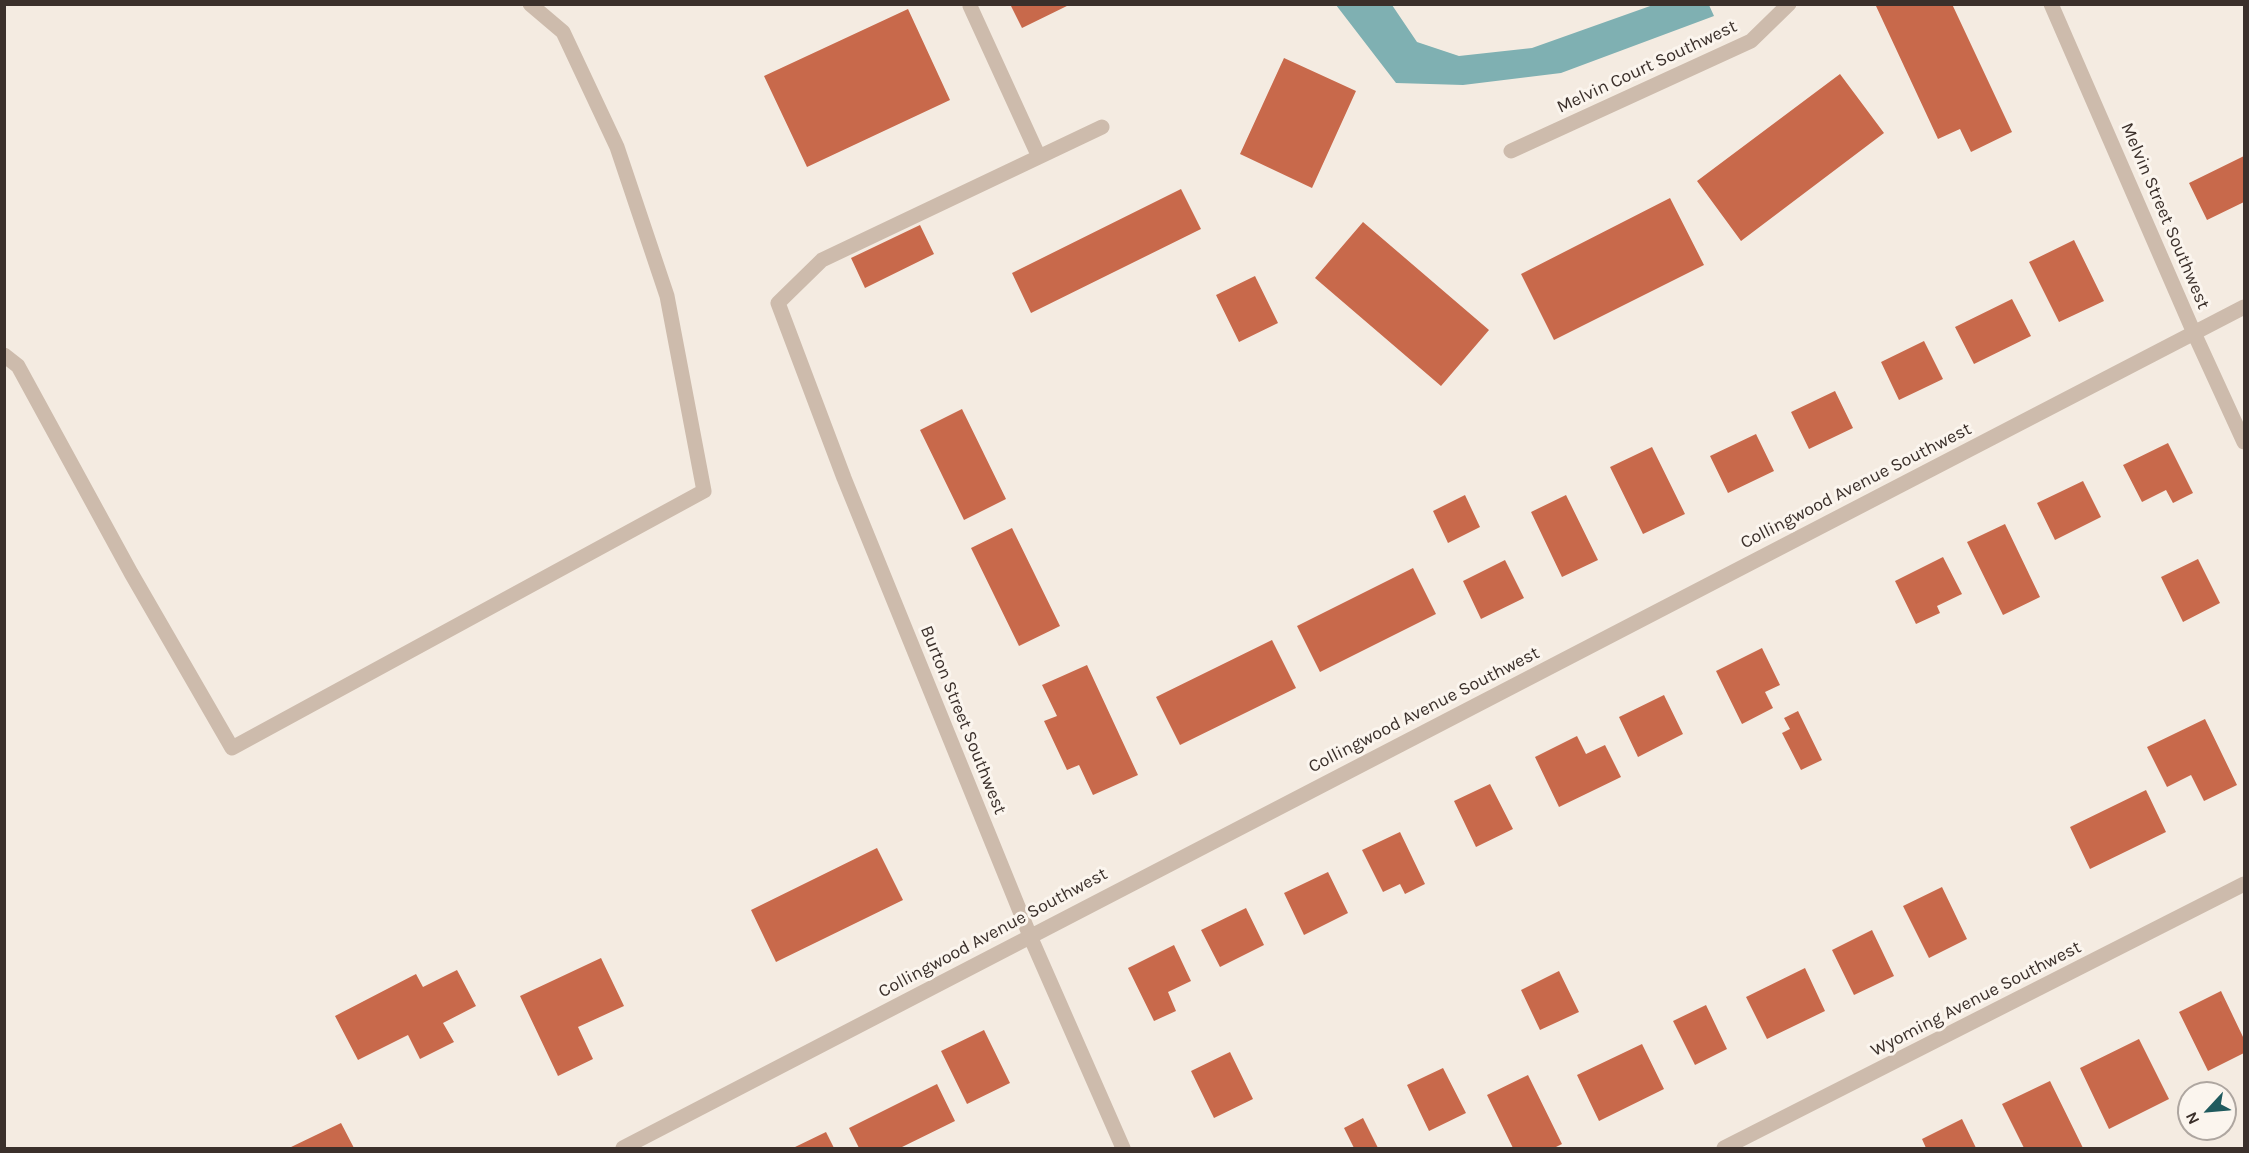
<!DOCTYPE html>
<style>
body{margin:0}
#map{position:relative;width:2249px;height:1153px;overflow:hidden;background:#f4ebe1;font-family:Karla,sans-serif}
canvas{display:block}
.frame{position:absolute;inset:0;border:6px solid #3b302b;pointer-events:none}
.north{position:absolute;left:2177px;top:1081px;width:60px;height:60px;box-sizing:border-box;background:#fbf5ee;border:2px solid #aea6a0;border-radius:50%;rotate:244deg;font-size:16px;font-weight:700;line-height:24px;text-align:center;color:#3b302b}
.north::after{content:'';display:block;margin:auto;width:21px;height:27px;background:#1f5a5e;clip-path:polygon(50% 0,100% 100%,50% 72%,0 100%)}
</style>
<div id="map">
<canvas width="2249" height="1153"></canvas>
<div class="frame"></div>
<div class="north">N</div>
</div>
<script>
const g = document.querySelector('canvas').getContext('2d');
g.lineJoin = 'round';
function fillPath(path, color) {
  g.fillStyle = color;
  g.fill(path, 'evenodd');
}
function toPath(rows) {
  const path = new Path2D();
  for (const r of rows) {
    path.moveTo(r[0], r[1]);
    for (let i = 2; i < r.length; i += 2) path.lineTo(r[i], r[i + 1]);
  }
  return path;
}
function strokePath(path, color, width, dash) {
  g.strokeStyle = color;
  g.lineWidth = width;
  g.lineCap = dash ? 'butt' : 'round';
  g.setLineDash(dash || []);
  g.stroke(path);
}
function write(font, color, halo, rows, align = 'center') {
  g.font = font + ' Karla,sans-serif';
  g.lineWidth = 6;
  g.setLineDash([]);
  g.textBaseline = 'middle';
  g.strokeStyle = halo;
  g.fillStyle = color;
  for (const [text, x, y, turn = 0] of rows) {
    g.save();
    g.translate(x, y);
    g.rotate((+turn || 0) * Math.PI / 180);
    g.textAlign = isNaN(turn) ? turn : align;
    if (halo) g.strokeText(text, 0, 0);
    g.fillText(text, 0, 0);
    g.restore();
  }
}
const water = toPath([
 [1336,5,1392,5,1417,42,1459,56,1532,48,1653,5,1709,5,1714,16,1561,73,1463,85,1396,83]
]);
const building = toPath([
 [1010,4,1071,4,1022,28],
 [1880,4,1952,4,2012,132,1971,152,1960,129,1938,139,1876,6],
 [908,9,950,100,807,167,764,76],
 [1284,58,1356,91,1312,188,1240,154],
 [1840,74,1884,133,1741,241,1697,181],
 [2244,156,2244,202,2207,220,2189,183],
 [1181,189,1201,229,1031,313,1012,273],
 [1670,198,1704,265,1554,340,1521,274],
 [1363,222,1489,330,1441,386,1315,278],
 [920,225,934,254,865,288,851,258],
 [2074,240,2104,301,2059,322,2029,262],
 [1255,276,1278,323,1239,342,1216,295],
 [2012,299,2031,336,1974,364,1955,327],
 [1924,341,1943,379,1899,400,1881,362],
 [1835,391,1853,428,1809,449,1791,412],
 [962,409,1006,499,964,520,920,430],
 [1756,434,1774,471,1728,493,1710,456],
 [2168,443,2193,493,2173,503,2166,490,2142,502,2123,465],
 [1652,447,1685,514,1643,534,1610,467],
 [2083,481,2101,517,2055,540,2037,503],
 [1465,495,1480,527,1448,543,1433,511],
 [1566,495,1598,560,1562,577,1531,512],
 [2005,524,2040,597,2003,615,1967,542],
 [1012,528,1060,626,1019,646,971,548],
 [1943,557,1962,594,1937,606,1940,613,1916,624,1895,581],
 [2198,559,2220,603,2183,622,2161,577],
 [1505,560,1524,598,1481,619,1463,581],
 [1413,568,1436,614,1320,672,1297,626],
 [1272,640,1296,688,1180,745,1156,697],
 [1762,648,1780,685,1765,692,1773,708,1742,724,1716,671],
 [1087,665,1138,775,1093,795,1079,765,1067,770,1044,721,1057,716,1042,685],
 [1664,695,1683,734,1638,757,1619,717],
 [1798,711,1822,760,1801,770,1782,733,1790,729,1784,718],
 [2205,719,2237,785,2204,801,2191,775,2167,787,2147,747],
 [1577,736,1586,754,1605,745,1621,777,1559,807,1535,757],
 [1490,784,1513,829,1476,847,1454,801],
 [2146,790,2166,832,2090,869,2070,827],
 [1400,832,1425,884,1405,894,1400,884,1383,892,1362,850],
 [877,848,903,900,776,962,751,910],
 [1328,872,1348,913,1304,935,1284,893],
 [1942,887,1967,939,1929,958,1903,906],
 [1246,908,1264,945,1220,967,1201,930],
 [1872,930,1894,976,1854,995,1832,950],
 [1174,945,1191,981,1168,992,1176,1011,1154,1021,1128,968],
 [601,958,624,1006,578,1027,593,1059,558,1076,520,996],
 [1805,968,1825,1011,1767,1039,1746,997],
 [457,970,476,1006,443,1023,454,1042,420,1059,408,1035,358,1060,335,1016,416,974,423,987],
 [1559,971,1579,1012,1540,1030,1521,990],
 [2221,991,2244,1039,2244,1053,2208,1071,2179,1012],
 [1706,1005,1727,1049,1695,1065,1673,1021],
 [984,1030,1010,1083,967,1104,941,1051],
 [2139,1039,2169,1099,2109,1129,2080,1068],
 [1642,1044,1664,1089,1599,1121,1577,1075],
 [1230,1052,1253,1099,1214,1118,1191,1071],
 [1443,1068,1466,1113,1429,1131,1407,1085],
 [1528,1075,1562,1144,1554,1148,1513,1148,1487,1095],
 [2050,1081,2083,1148,2024,1148,2002,1104],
 [937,1084,955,1121,900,1148,859,1148,849,1128],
 [1363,1118,1378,1148,1354,1148,1344,1128],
 [1962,1119,1976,1148,1926,1148,1922,1139],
 [341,1123,354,1148,289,1148],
 [826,1132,834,1148,793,1148]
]);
const minor = toPath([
 [2051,4,2194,333,2244,442],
 [970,6,1039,157],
 [1102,127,822,260,778,303,844,478,1030,936,1123,1148],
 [1511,151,1751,41,1789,4],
 [4,355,18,366,131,573,232,748,704,491,667,296,617,147,563,32,530,4],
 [623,1148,2244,307],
 [1724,1148,2244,884]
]);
const streetNames = [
 ["Melvin Court Southwest",1647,67,-25],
 ["Melvin Street Southwest",2165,216,67],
 ["Collingwood Avenue Southwest",1856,486,-27],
 ["Collingwood Avenue Southwest",1424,710,-27],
 ["Burton Street Southwest",963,720,68],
 ["Collingwood Avenue Southwest",993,933,-28],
 ["Wyoming Avenue Southwest",1976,999,-27]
];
fillPath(water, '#7fb0b2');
fillPath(building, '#c8694b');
strokePath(minor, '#cdbbac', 15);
write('18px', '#3b302b', '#fbf5ee', streetNames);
</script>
